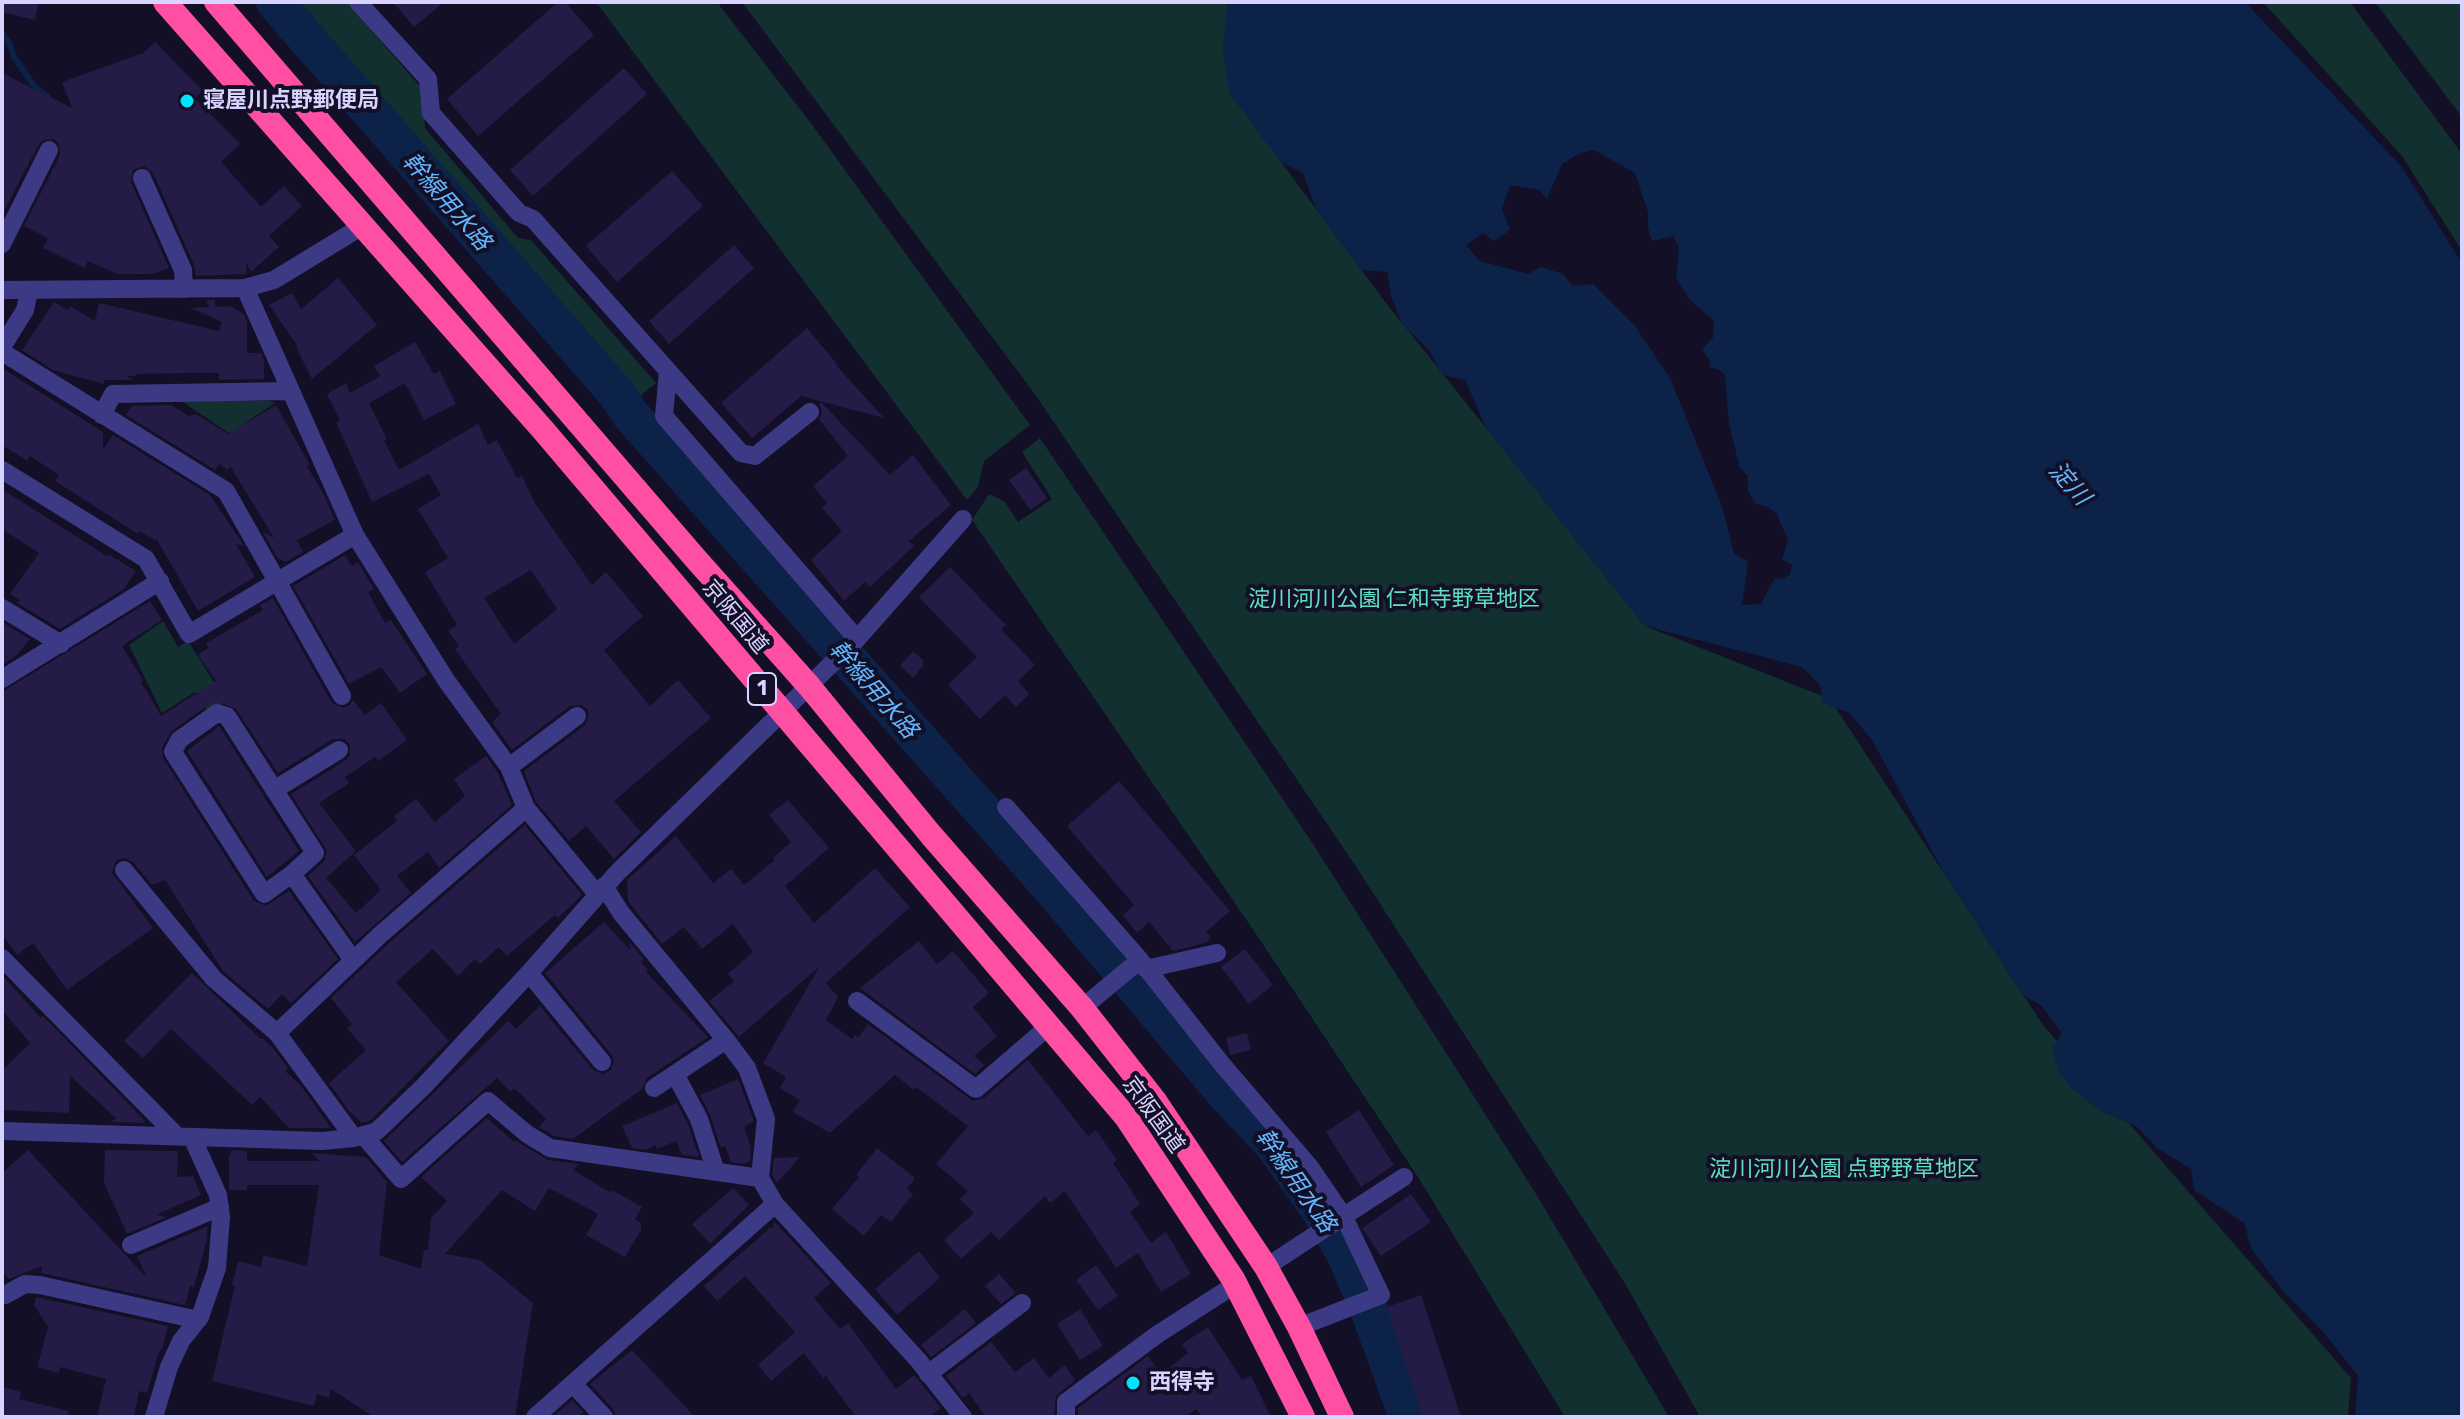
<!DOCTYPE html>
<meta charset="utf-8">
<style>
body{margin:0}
#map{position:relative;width:2464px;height:1419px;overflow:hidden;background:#130f26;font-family:Rubik,sans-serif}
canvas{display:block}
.frame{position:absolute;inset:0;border:4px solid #d9d4ff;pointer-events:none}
</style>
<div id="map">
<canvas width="2464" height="1419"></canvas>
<div class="frame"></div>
</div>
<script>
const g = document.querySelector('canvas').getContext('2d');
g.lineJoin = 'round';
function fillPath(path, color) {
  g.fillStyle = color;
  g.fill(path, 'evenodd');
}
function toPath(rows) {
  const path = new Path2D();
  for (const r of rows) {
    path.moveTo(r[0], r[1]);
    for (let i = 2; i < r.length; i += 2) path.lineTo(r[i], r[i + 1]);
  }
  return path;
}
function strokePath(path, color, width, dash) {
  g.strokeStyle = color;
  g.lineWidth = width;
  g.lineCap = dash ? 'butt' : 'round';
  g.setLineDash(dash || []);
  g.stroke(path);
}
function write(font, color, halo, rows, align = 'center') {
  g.font = font + ' Rubik,"Noto Sans JP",sans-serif';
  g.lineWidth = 8;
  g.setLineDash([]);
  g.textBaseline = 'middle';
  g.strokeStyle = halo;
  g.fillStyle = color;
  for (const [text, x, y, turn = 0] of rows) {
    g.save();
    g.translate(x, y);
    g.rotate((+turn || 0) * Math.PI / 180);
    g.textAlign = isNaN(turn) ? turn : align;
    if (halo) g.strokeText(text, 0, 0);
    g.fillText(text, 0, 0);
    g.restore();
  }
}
const green = toPath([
 [296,2,347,2,423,90,425,128,518,238,531,240,656,383,640,396],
 [596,2,717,2,813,126,1030,425,984,461,978,487,967,500],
 [742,2,1227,2,1229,92,1386,303,1645,626,1830,699,2043,1025,2351,1378,2348,1417,1700,1417,1626,1285,1355,865,1034,393],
 [2263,2,2350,2,2462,154,2462,251,2402,156],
 [2375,2,2462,2,2462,117],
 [180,400,270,401,275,403,245,423,261,455],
 [1040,438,1313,844,1536,1194,1669,1417,1565,1417,1418,1177,1254,931,972,520,989,494,1004,501,1018,522,1052,499,1022,452],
 [163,621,178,647,188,641,226,701,209,713,195,692,162,713,129,645]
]);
const water = toPath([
 [1227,2,2245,2,2401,166,2462,263,2462,1417,2355,1417,2358,1376,2325,1334,2283,1291,2252,1250,2244,1223,2194,1190,2191,1169,2157,1148,2136,1126,2100,1111,2072,1089,2058,1071,2052,1046,2062,1034,2042,1006,2023,995,1945,875,1872,740,1849,713,1822,702,1820,685,1802,667,1645,626,1486,428,1465,380,1443,375,1428,349,1403,325,1391,296,1387,272,1361,270,1315,207,1303,173,1281,162,1229,92,1223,51],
 [1594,150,1635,173,1648,212,1648,228,1652,241,1673,236,1679,247,1676,278,1689,299,1714,321,1713,338,1702,349,1710,361,1709,367,1719,370,1725,375,1729,424,1740,468,1748,476,1748,491,1756,504,1768,507,1777,514,1788,541,1782,559,1792,565,1790,574,1783,579,1775,578,1761,604,1742,605,1748,562,1734,553,1722,506,1670,378,1635,326,1593,284,1573,286,1563,274,1541,267,1528,274,1480,261,1466,245,1483,233,1494,241,1510,230,1502,209,1510,185,1539,190,1547,199,1562,164,1580,153]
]);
const stream = toPath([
 [2,33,10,44,14,57,23,70,35,87,48,97],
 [282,36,294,24],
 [202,114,217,100]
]);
const river = toPath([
 [275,2,617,394,630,414,1053,890,1224,1092,1273,1144,1320,1210,1346,1255,1370,1312,1408,1417]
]);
const building = toPath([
 [2,2,39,2,35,20,2,12],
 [393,2,444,2,414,27],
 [558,2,565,2,594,35,478,136,447,99],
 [155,42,203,91,195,98,240,144,221,162,261,207,284,186,302,206,269,236,279,247,251,272,246,263,246,274,196,276,194,265,153,173,144,166,133,170,131,182,169,268,153,274,117,274,88,261,85,268,43,248,48,238,24,226,60,155,59,144,54,139,43,140,39,144,2,215,2,73,72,108,62,82,143,53],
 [624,68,647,94,533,196,510,170],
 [672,171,703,206,617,282,586,246],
 [734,245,754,268,669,344,649,321],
 [338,278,377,325,312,379,295,345,299,348,269,305,292,293,301,309],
 [206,300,215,300,215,307,230,306,244,314,247,322,247,353,261,353,264,360,264,379,219,380,219,373,183,373,135,374,138,376,126,376,133,380,104,380,104,384,53,370,22,350,54,302,68,310,70,306,95,321,99,303,219,331,222,322,191,308,209,307],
 [807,328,837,364,836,365,884,418,801,396,752,438,721,403],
 [415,342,434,374,440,371,456,404,424,420,405,383,369,403,387,439,384,440,399,470,478,424,488,445,497,440,517,478,522,476,535,503,592,585,606,572,643,616,604,650,650,706,678,680,711,718,614,801,641,832,614,859,586,826,569,841,536,802,524,771,585,725,589,715,587,709,581,705,570,706,512,750,492,722,501,714,455,649,459,646,448,631,457,625,425,572,448,558,418,509,441,495,429,474,372,502,336,422,340,420,327,394,346,383,350,393,380,376,374,366],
 [531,570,557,609,514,644,484,598],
 [2,368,103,432,103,450,113,435,210,495,244,546,236,544,255,577,198,611,156,538,155,540,139,531,138,534,55,481,59,475,30,456,27,461,2,445],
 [821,402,890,475,913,455,951,505,909,541,914,546,870,587,865,582,844,601,811,560,842,531,822,508,827,503,813,486,848,456,819,419,822,411,819,404],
 [171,405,189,416,196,414,228,434,276,405,310,465,307,466,323,493,335,520,297,540,303,552,286,562,278,559,262,531,274,538,230,466,228,470,219,464,215,470,126,415,132,406],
 [1026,468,1047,498,1030,510,1009,480],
 [2,489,107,556,108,554,136,571,124,589,60,629,17,603,20,600,10,594,39,553,2,529],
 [345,555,352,566,358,562,374,589,368,592,385,623,391,620,427,674,400,693,381,667,349,684,293,586],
 [950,567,1006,625,1001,629,1035,665,1018,681,1029,694,1016,707,1005,695,980,719,948,685,977,657,919,597],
 [273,598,332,703,343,708,349,706,353,700,365,715,381,703,407,740,378,761,375,757,345,777,349,783,319,803,356,851,326,878,356,913,381,890,354,855,397,821,394,816,416,799,435,822,465,796,454,779,486,756,498,773,512,805,439,868,428,852,397,876,411,893,355,942,308,876,324,861,327,851,291,794,346,760,350,755,350,744,344,739,333,739,278,773,236,709,220,702,211,703,172,731,162,747,163,758,254,901,266,906,289,891,338,959,291,1003,282,994,268,1009,223,971,165,880,152,885,133,862,123,858,116,861,112,873,153,928,67,990,33,943,17,955,2,934,2,692,150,601,162,620,122,646,143,680,141,682,161,716,216,681,198,655,208,648,206,643,263,610,260,605],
 [2,622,30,639,16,656,2,665],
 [913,651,923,660,923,666,913,678,900,666],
 [219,726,299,851,267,877,187,751],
 [1119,781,1230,911,1206,932,1211,938,1205,943,1173,951,1149,922,1137,933,1123,915,1134,905,1067,826],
 [788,800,829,848,785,886,814,923,875,868,910,907,826,983,838,997,826,1020,852,1039,855,1035,858,1038,868,1024,973,1101,984,1098,1028,1060,1088,1136,1096,1130,1117,1160,1113,1163,1140,1204,1130,1212,1151,1243,1166,1232,1191,1274,1161,1292,1138,1253,1116,1268,1065,1191,1050,1203,1045,1196,999,1240,991,1232,961,1259,944,1240,974,1213,960,1199,968,1191,936,1164,968,1126,916,1087,914,1090,895,1075,830,1133,793,1112,800,1100,780,1088,786,1077,763,1063,820,966,739,1037,709,1001,734,981,728,974,753,952,733,924,702,949,684,927,662,944,628,901,627,880,676,836,713,883,731,869,744,885,775,860,773,858,791,842,769,815],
 [525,825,582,895,558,918,555,915,507,956,499,947,480,964,475,959,458,976,433,949,396,982,449,1041,371,1120,362,1123,349,1111,329,1083,366,1050,347,1028,352,1024,331,998,388,944],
 [604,922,630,950,629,942,644,959,641,962,648,970,646,972,708,1037,647,1078,642,1089,573,1139,554,1136,539,1127,546,1119,514,1088,510,1092,497,1078,402,1162,384,1141,508,1021,516,1029,540,1006,593,1070,603,1074,610,1071,614,1061,611,1054,545,973],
 [919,941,937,964,953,951,989,993,973,1007,997,1036,974,1056,985,1065,975,1074,860,988],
 [1245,949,1273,985,1249,1004,1221,967],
 [192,973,261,1039,262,1038,272,1047,288,1068,285,1071,301,1086,331,1128,289,1128,260,1097,252,1105,171,1029,143,1058,124,1041],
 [2,975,41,1018,43,1016,145,1121,143,1123,111,1122,116,1118,70,1076,69,1113,2,1110,2,1071,30,1043,2,1010],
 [1247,1033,1251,1050,1230,1055,1226,1038],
 [738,1079,754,1121,744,1127,751,1147,750,1161,744,1164,731,1162,725,1146,721,1148,710,1115,700,1095],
 [677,1103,688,1124,699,1157,682,1155,676,1141,657,1149,655,1145,646,1150,632,1148,622,1126],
 [1359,1110,1394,1165,1361,1187,1326,1132],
 [487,1118,514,1142,515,1140,548,1160,579,1164,573,1170,611,1193,612,1190,642,1207,635,1219,641,1223,641,1230,625,1257,586,1235,598,1214,549,1188,535,1211,502,1190,445,1254,480,1260,533,1303,515,1417,374,1417,331,1389,329,1398,317,1394,314,1406,212,1381,235,1286,232,1285,238,1261,261,1267,263,1255,307,1266,319,1185,247,1185,247,1190,229,1190,229,1156,232,1150,247,1151,247,1161,319,1161,312,1153,366,1157,387,1182,379,1255,421,1269,424,1250,428,1250,431,1218,447,1201,421,1177],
 [877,1148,915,1178,907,1189,913,1194,891,1222,881,1215,864,1236,832,1209,859,1177,856,1175],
 [28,1150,147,1278,137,1256,208,1226,206,1243,194,1287,190,1286,185,1305,41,1273,42,1266,9,1279,2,1272,2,1173],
 [105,1150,178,1151,177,1177,193,1176,201,1195,156,1215,167,1217,127,1234,104,1183],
 [800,1157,777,1183,772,1175,774,1158],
 [733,1188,749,1205,710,1244,692,1224],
 [1411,1194,1431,1222,1381,1256,1362,1228],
 [774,1221,831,1283,814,1298,840,1329,848,1323,896,1389,914,1375,941,1408,929,1417,856,1417,826,1376,823,1378,804,1353,771,1381,758,1365,795,1332,745,1276,717,1301,704,1286,771,1227,773,1229],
 [919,1251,940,1278,897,1315,875,1289],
 [1096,1265,1118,1296,1098,1310,1076,1280],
 [999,1274,1016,1293,1001,1304,985,1286],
 [1421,1295,1461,1417,1423,1417,1387,1307],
 [36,1297,168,1326,162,1350,160,1349,147,1393,139,1391,134,1417,97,1417,106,1379,60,1367,59,1373,37,1367,48,1327,34,1305],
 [965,1309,976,1323,931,1357,921,1345],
 [1080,1309,1103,1346,1080,1360,1057,1324],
 [1208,1327,1242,1380,1251,1376,1271,1417,1203,1417,1196,1409,1186,1417,1078,1417,1078,1408,1148,1356,1161,1374,1188,1353,1182,1344],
 [991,1342,1015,1372,1034,1358,1049,1378,1065,1365,1075,1380,1056,1396,1054,1416,986,1417,969,1393,963,1398,946,1376],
 [632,1350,695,1417,616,1417,613,1409,590,1384],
 [2,1387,21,1392,19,1399,69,1411,68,1417,2,1417],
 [572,1400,583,1412,578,1417,553,1417]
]);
const street = toPath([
 [358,2,428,79,431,113,519,213,533,219,741,453,755,456,810,412],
 [142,178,183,270,184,289],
 [2,244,49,150],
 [245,288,355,535,446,680,509,767,526,808,597,894],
 [2,290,245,288,274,280,364,225],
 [2,347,25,310,29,291],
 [2,352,226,491,342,696],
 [668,371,664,416,857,639],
 [102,415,113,394,290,391],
 [2,470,146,559,189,634,355,535],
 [2,608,61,644],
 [2,679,160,581],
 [509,767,577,716],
 [274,790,339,750],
 [1006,807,1140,960,1221,1063,1310,1167,1344,1217,1381,1295,1299,1327],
 [124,870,214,979,277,1033,354,1138],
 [292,874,315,853,227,716,217,713,179,740,173,752,264,894,292,874,353,960],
 [604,886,621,913,726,1040,747,1068,766,1119,760,1178,775,1204,918,1360,963,1417],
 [2,958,176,1135],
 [1146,969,1217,953],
 [529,973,602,1062],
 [857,1001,976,1089,1049,1026],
 [1082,1008,1140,960],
 [277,1033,380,935,526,808],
 [675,1074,699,1119,716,1172],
 [654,1088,726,1040],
 [2,1131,322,1141,354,1138,377,1131,424,1086,529,973,617,873,857,639,963,519],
 [363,1135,401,1179,488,1101,527,1134,550,1148,760,1178],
 [131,1245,220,1207],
 [1266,1267,1404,1177],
 [5,1295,25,1284,40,1285,198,1320],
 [928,1374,1022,1303],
 [573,1384,604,1417],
 [154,1417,169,1367,181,1341,200,1317,217,1268,221,1217,218,1195,192,1137],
 [535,1417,775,1204],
 [1066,1417,1066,1402,1158,1334,1236,1284]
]);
const highway = toPath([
 [165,2,544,431,1126,1117,1233,1279,1303,1417],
 [216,2,695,558,809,686,931,835,1082,1008,1155,1101,1266,1267,1299,1327,1342,1417]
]);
const markers = [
 [187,101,8,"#00e5ff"],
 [1133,1383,8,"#00e5ff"]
];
const shields = [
 [762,689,28]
];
const shieldNames = [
 ["1",762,689]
];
const poiNames = [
 ["寝屋川点野郵便局",203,101],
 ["西得寺",1149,1383]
];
const parkNames = [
 ["淀川河川公園 仁和寺野草地区",1394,600],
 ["淀川河川公園 点野野草地区",1844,1170]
];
const streetNames = [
 ["京阪国道",735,617,50],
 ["京阪国道",1153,1115,54]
];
const waterNames = [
 ["幹線用水路",446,202,49],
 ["淀川",2069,484,48],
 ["幹線用水路",873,690,49],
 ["幹線用水路",1295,1181,55]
];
fillPath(green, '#12302f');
fillPath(water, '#0c2248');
strokePath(stream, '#0c2248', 6);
strokePath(river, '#0c2248', 38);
fillPath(building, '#241b47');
strokePath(street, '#3d3a85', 18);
strokePath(highway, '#ff4fa3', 24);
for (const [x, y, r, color] of markers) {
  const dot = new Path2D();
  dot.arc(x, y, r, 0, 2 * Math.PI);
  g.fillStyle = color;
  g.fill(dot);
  strokePath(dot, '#130f26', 3);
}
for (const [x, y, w] of shields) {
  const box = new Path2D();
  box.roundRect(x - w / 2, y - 16, w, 32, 6);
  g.fillStyle = '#130f26';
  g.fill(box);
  strokePath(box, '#d9d4ff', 2);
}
write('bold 20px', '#d9d4ff', null, shieldNames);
write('bold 22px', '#d9d4ff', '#130f26', poiNames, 'left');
write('22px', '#5fe0c0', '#130f26', parkNames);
write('22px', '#d9d4ff', '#130f26', streetNames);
write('italic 24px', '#62b6ff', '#130f26', waterNames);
</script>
